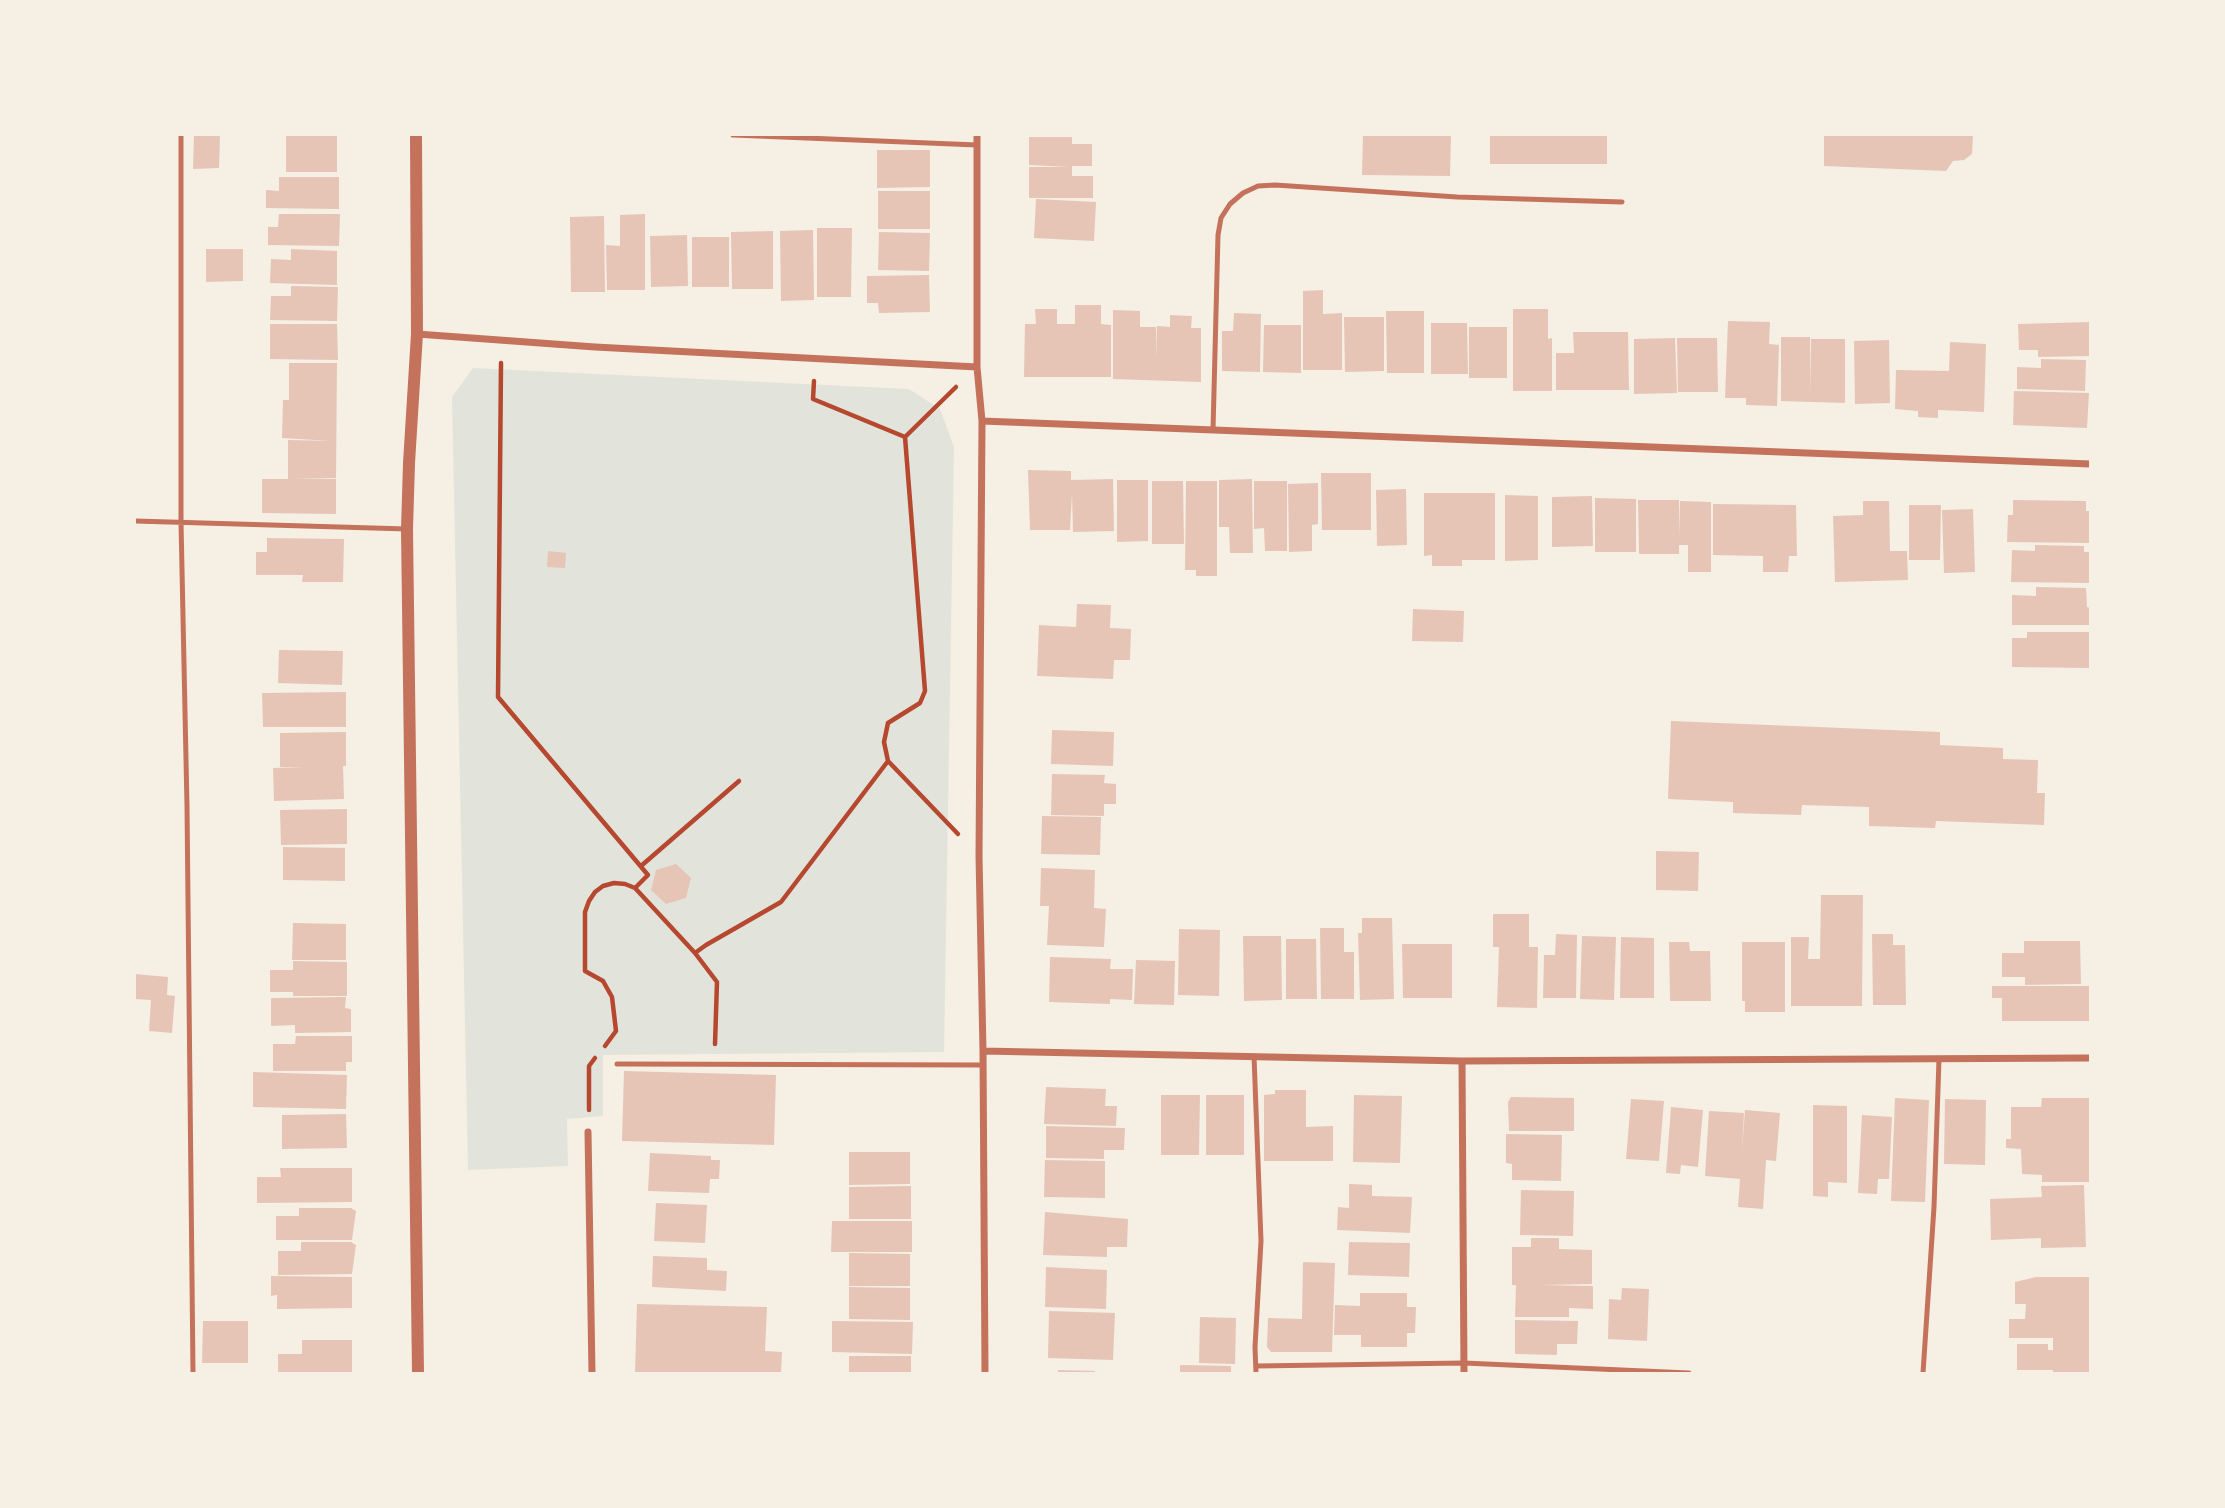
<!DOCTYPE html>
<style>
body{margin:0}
#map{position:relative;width:2225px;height:1508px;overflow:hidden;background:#f6efe4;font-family:Bitter,serif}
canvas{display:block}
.frame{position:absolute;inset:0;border:136px solid #f6efe4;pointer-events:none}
</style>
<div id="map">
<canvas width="2225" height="1508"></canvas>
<div class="frame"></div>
</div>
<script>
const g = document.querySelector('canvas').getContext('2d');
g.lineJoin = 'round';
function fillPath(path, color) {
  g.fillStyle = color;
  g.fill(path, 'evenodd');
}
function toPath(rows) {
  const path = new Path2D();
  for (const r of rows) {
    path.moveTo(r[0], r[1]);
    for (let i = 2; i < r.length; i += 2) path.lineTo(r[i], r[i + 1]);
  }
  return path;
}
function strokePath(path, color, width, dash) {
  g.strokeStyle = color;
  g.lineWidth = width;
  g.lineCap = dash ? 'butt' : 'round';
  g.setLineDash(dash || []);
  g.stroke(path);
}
const green = toPath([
 [473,368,909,389,940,409,954,447,944,1052,603,1055,603,1116,567,1119,568,1166,468,1170,452,397]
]);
const building = toPath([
 [194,135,220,135,219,168,193,169],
 [286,135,337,135,337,172,286,172],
 [1363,135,1451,135,1450,176,1362,175],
 [1490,135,1607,135,1607,164,1490,164],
 [1824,135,1973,135,1972,154,1964,160,1953,161,1946,171,1824,166],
 [1029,137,1072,137,1072,144,1092,144,1092,166,1072,166,1072,176,1093,176,1093,198,1029,198,1029,167,1069,167,1029,165],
 [877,150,930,150,930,187,877,188],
 [279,177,339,177,339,209,266,208,266,190,279,191],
 [878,191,930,191,930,229,878,229],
 [1036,199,1096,202,1094,241,1034,238],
 [279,214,340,214,339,246,268,245,268,227,278,227],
 [645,214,645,290,607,290,606,245,620,246,620,215],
 [604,216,605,292,571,292,570,217],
 [817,228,852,228,851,297,817,297],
 [813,230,814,300,781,301,780,231],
 [773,231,773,289,732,289,731,232],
 [879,232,930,233,929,271,878,270],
 [687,235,688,286,651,287,650,236],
 [692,237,729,237,729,287,692,287],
 [206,249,243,249,243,281,206,282],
 [291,249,337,251,337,285,270,283,271,259,291,260],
 [929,275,930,312,879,313,878,303,867,303,867,276],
 [291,286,338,287,337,321,270,320,271,296,291,296],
 [1323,290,1323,314,1342,313,1342,370,1303,370,1303,291],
 [1075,305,1101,305,1101,324,1111,325,1111,377,1024,377,1025,324,1036,324,1035,309,1057,309,1057,324,1075,324],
 [1513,309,1548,309,1548,339,1552,338,1552,391,1513,391],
 [1113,310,1140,311,1140,327,1156,327,1156,359,1157,326,1170,327,1170,315,1192,316,1191,328,1201,328,1201,382,1113,379],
 [1386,311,1424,311,1424,373,1387,373],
 [1234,313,1261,314,1260,372,1222,371,1222,331,1233,331],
 [1344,317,1384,317,1384,371,1345,372],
 [1728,321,1770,322,1769,344,1779,345,1777,406,1746,405,1746,398,1725,398],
 [2090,322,2090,356,2038,357,2038,350,2019,350,2018,324],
 [1431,323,1467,323,1468,374,1431,374],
 [270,324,337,324,338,360,270,359],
 [1264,325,1301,325,1301,373,1263,372],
 [1469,327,1507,327,1507,378,1469,378],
 [1573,332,1628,332,1629,390,1556,390,1556,353,1574,353],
 [1781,337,1810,337,1810,393,1811,339,1845,339,1845,403,1781,401],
 [1675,338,1677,393,1634,394,1634,339],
 [1677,338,1717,338,1718,392,1678,392],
 [1889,340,1890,403,1855,404,1854,341],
 [1950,342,1986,344,1984,412,1938,410,1938,418,1918,417,1918,411,1895,409,1896,370,1949,371],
 [2041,359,2086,360,2085,391,2017,389,2017,367,2041,368],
 [289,363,337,363,336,478,294,478,336,479,336,514,262,513,262,479,288,479,288,440,332,441,282,438,283,400,289,400],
 [2014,391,2089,393,2087,428,2013,425],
 [1028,470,1071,471,1071,480,1113,479,1114,531,1073,532,1072,494,1070,530,1030,530],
 [1321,473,1371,473,1371,530,1322,530],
 [1252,479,1253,553,1230,553,1229,527,1219,527,1219,480],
 [1117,480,1148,480,1148,541,1117,542],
 [1152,481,1183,481,1184,544,1152,544],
 [1186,481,1217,481,1217,576,1196,576,1196,570,1185,570],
 [1254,481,1287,481,1287,551,1265,551,1264,528,1254,529],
 [1318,483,1318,524,1312,525,1312,551,1289,552,1288,484],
 [1406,489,1407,545,1377,546,1376,490],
 [1424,493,1495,493,1495,560,1462,560,1462,566,1432,566,1432,555,1424,556],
 [1505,495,1538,496,1538,560,1505,561],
 [1592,496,1593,546,1552,547,1552,497],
 [1595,498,1636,499,1636,552,1595,552],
 [1638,500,1679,500,1679,537,1680,501,1711,502,1711,572,1688,572,1688,545,1679,545,1679,554,1639,554],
 [2013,500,2086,501,2086,511,2090,511,2090,543,2007,542,2008,515,2013,515],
 [1863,501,1889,501,1890,551,1907,551,1908,580,1835,582,1833,516,1863,515],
 [1713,504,1796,505,1797,556,1789,556,1788,572,1763,572,1763,556,1713,555],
 [1909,505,1941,505,1940,560,1909,560],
 [1973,509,1975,572,1944,573,1942,510],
 [267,538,344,539,343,582,302,582,303,575,256,575,256,552,267,552],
 [2035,545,2084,546,2084,552,2090,552,2090,583,2011,582,2012,550,2035,551],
 [548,551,566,553,565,568,547,567],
 [2036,587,2086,588,2087,607,2090,608,2090,625,2012,625,2012,595,2036,596],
 [1077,604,1111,605,1110,628,1131,629,1130,660,1114,660,1113,679,1037,676,1039,625,1076,627],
 [1413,609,1464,611,1463,642,1412,641],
 [2027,632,2090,632,2090,668,2012,667,2012,638,2027,638],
 [279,650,343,651,342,685,278,683],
 [346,692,346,727,263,727,262,693],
 [1671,721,1940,732,1940,745,2003,748,2003,759,2038,760,2037,793,2045,793,2044,825,1936,821,1935,828,1869,826,1869,807,1802,805,1801,815,1733,813,1733,802,1668,799],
 [1052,730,1114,732,1113,766,1051,764],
 [346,732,346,766,343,766,344,799,274,801,273,768,304,767,280,767,280,733],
 [1052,774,1105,775,1104,783,1116,784,1116,804,1104,804,1104,816,1051,815],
 [347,809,347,844,281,845,280,810],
 [1042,816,1101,817,1100,855,1041,854],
 [283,847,345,848,345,881,283,880],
 [1656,851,1699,852,1698,891,1656,890],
 [676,864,691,878,686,898,666,904,651,890,656,870],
 [1041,868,1095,870,1094,908,1106,909,1104,947,1047,945,1049,906,1040,906],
 [1821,895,1863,895,1862,1006,1791,1006,1791,937,1809,937,1808,959,1820,959],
 [1493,914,1529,914,1529,947,1538,947,1537,1008,1497,1007,1499,947,1493,947],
 [1362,918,1392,918,1394,999,1360,1000,1358,933,1362,933],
 [293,923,346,924,346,960,292,960],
 [1320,928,1344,928,1344,952,1354,952,1354,999,1321,999],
 [1179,929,1220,930,1219,996,1178,995],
 [1556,934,1577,935,1576,998,1543,998,1544,955,1555,955],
 [1872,934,1893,934,1893,945,1905,945,1906,1005,1873,1005],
 [1243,936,1281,936,1282,1000,1244,1001],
 [1582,936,1616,937,1614,1000,1580,999],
 [1621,937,1654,938,1654,998,1620,998],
 [1286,939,1316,939,1317,999,1286,999],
 [2024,941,2080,941,2081,984,2025,985,2025,977,2002,977,2002,953,2024,953],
 [1669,942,1689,942,1690,951,1710,951,1711,1001,1670,1001],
 [1742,942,1785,942,1785,1012,1745,1012,1745,1001,1742,1001],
 [1402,944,1452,944,1452,998,1403,998],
 [1050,957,1111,959,1110,969,1133,969,1132,1000,1110,999,1110,1004,1049,1002],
 [1136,960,1175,961,1174,1005,1134,1004],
 [293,961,347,962,347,996,293,996,293,992,270,992,270,970,293,970],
 [135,974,168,977,167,995,175,996,172,1033,149,1031,151,1000,135,999],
 [1992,986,2090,986,2090,1021,2002,1021,2002,998,1992,998],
 [346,997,345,1008,351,1009,351,1032,295,1033,295,1025,271,1026,271,998],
 [296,1036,352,1036,352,1062,346,1062,346,1071,273,1071,273,1044,295,1044],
 [624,1071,776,1075,774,1145,622,1141],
 [253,1072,347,1075,346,1109,253,1107],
 [1046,1087,1106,1089,1105,1106,1117,1106,1116,1126,1044,1124],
 [1275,1090,1306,1090,1306,1127,1333,1126,1333,1161,1264,1161,1264,1095,1275,1094],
 [1161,1095,1200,1095,1199,1155,1161,1155],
 [1206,1095,1244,1095,1244,1155,1206,1155],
 [1354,1095,1402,1096,1400,1163,1353,1162],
 [1511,1097,1574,1098,1574,1131,1509,1131,1508,1102],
 [1895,1098,1929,1100,1925,1202,1891,1201],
 [2042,1098,2089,1098,2090,1182,2042,1182,2042,1175,2022,1174,2021,1149,2006,1148,2006,1139,2011,1139,2011,1107,2041,1107],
 [1631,1099,1664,1101,1659,1161,1626,1159],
 [1945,1099,1986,1100,1985,1165,1944,1164],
 [1813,1105,1847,1106,1847,1183,1828,1182,1828,1197,1813,1196],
 [1671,1107,1703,1110,1698,1167,1681,1165,1680,1174,1666,1173],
 [1745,1110,1780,1113,1776,1161,1766,1160,1763,1209,1738,1207,1740,1179,1705,1176,1709,1111,1744,1113,1742,1152],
 [346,1114,347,1148,282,1149,282,1115],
 [1862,1115,1892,1117,1889,1179,1878,1179,1877,1194,1858,1193],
 [1046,1126,1125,1128,1124,1150,1104,1150,1104,1159,1046,1158],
 [1506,1134,1562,1135,1561,1181,1512,1180,1512,1164,1506,1163],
 [849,1152,910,1152,910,1184,849,1185],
 [650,1153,711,1156,711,1160,720,1160,719,1179,710,1179,709,1193,648,1191],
 [1045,1160,1105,1161,1105,1198,1044,1197],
 [280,1168,352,1168,352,1202,257,1203,257,1177,281,1177],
 [1349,1184,1372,1185,1372,1196,1412,1197,1410,1233,1337,1230,1338,1207,1349,1208],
 [2084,1185,2086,1247,2041,1248,2041,1238,1991,1240,1990,1199,2042,1197,2041,1186],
 [911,1186,911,1219,849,1219,849,1187],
 [1521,1190,1574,1191,1573,1236,1520,1235],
 [656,1203,707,1205,705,1243,654,1241],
 [299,1208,351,1208,356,1211,352,1240,276,1240,276,1216,299,1216],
 [1045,1212,1128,1219,1127,1247,1107,1247,1107,1257,1043,1255],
 [832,1221,912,1221,912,1252,831,1252],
 [1531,1238,1559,1238,1559,1249,1592,1250,1592,1284,1540,1285,1593,1286,1593,1309,1569,1308,1569,1317,1515,1317,1516,1285,1512,1285,1512,1247,1531,1247],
 [301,1242,351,1242,356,1245,352,1274,278,1275,278,1251,301,1251],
 [1349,1242,1410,1243,1409,1277,1348,1275],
 [849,1253,910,1254,910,1286,849,1286],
 [653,1256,707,1258,707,1270,727,1271,726,1291,652,1287],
 [1303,1262,1335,1263,1332,1352,1271,1352,1267,1347,1268,1318,1302,1319],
 [1046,1267,1107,1270,1106,1309,1045,1307],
 [271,1276,352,1277,352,1308,277,1309,277,1295,271,1296],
 [2036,1277,2090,1277,2090,1373,2053,1373,2053,1370,2017,1370,2017,1344,2048,1344,2048,1350,2053,1350,2053,1338,2009,1338,2009,1319,2025,1319,2026,1304,2015,1304,2015,1282],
 [849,1287,910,1288,910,1320,849,1319],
 [1622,1288,1649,1289,1647,1341,1608,1339,1609,1299,1621,1300],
 [1360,1293,1407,1293,1407,1307,1416,1307,1415,1333,1407,1333,1407,1347,1361,1347,1361,1335,1334,1335,1335,1305,1360,1306],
 [637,1304,767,1307,765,1351,782,1352,781,1373,635,1373],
 [1049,1311,1115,1313,1113,1360,1048,1358],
 [1200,1317,1236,1318,1235,1364,1199,1363],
 [1515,1320,1578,1321,1577,1344,1557,1344,1557,1355,1515,1354],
 [203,1321,248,1321,248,1363,202,1363],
 [832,1321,913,1322,912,1354,832,1352],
 [302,1340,352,1340,352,1373,278,1373,278,1354,302,1354],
 [849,1356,911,1356,911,1373,849,1373],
 [1180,1365,1231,1366,1231,1373,1180,1373],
 [1058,1370,1095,1371,1095,1373,1058,1373]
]);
const path = toPath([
 [501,363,498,697,648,875,635,888,625,884,614,883,603,886,595,892,589,901,585,912,585,971,603,981,612,997,616,1031,605,1046],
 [814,381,813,399,905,437],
 [956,387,905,437,925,691,920,703,888,723,884,742,888,761,958,834],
 [641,866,739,781],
 [635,888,695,953],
 [715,1044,717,982,695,953,706,945,781,902,888,761],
 [589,1110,589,1066,595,1058]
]);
const service = toPath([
 [181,135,181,522,187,806,193,1373],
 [733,135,977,145],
 [1213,430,1218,235,1221,218,1230,204,1243,193,1258,186,1275,185,1457,197,1622,202],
 [135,521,407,529],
 [1254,1056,1261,1241,1255,1347,1256,1373],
 [617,1064,983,1065],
 [1256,1366,1464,1363,1689,1373],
 [1923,1373,1934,1207,1939,1059]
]);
const minor = toPath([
 [977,135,977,367,982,421,979,856,983,1051,985,1373],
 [417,334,595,347,977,367],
 [982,421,2090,464],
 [983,1051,1462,1061,2090,1058],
 [1462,1061,1464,1373],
 [588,1132,592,1373]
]);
const tertiary = toPath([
 [416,135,417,334,409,463,407,529,418,1373]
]);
fillPath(green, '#e2e4dc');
fillPath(building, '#e6c5b7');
strokePath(path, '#b5482f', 4.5);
strokePath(service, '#c5725c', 5);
strokePath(minor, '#c5725c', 7);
strokePath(tertiary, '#c5725c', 12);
</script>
